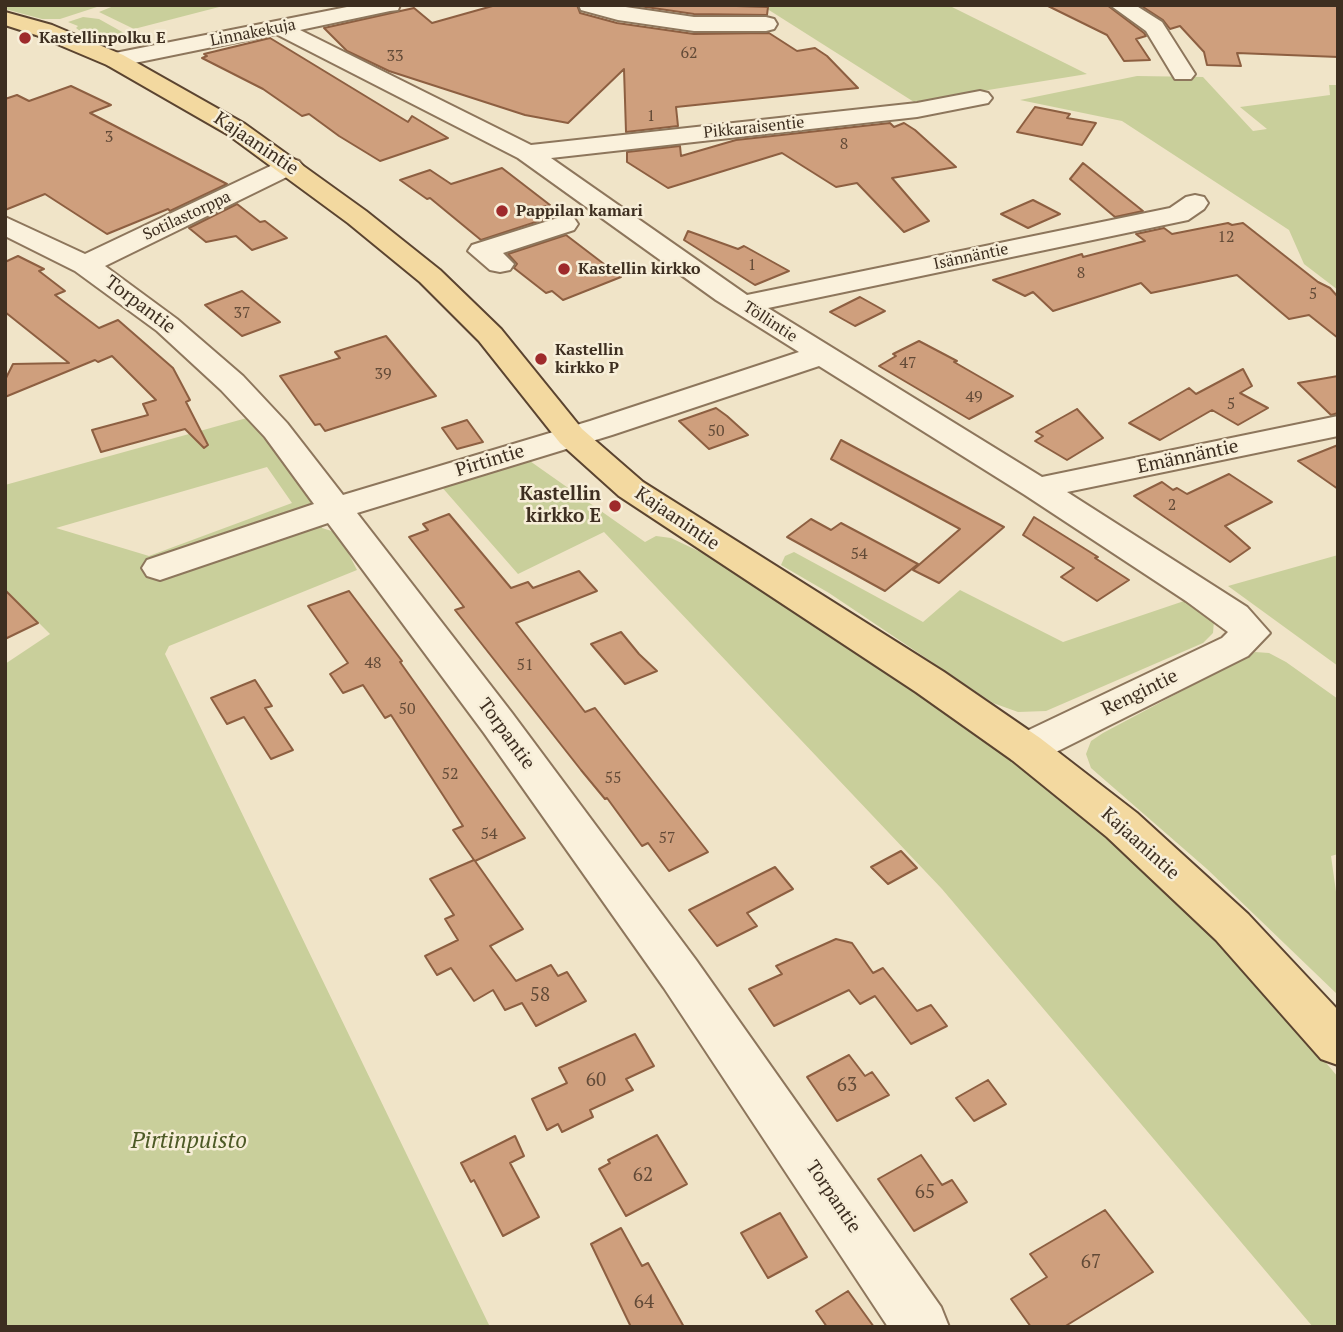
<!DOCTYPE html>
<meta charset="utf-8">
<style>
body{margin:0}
#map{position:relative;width:1343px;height:1332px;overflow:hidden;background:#f0e4c8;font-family:"PT Serif",serif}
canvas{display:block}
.frame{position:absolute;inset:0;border:7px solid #3d2e20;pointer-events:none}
</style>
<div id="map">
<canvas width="1343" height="1332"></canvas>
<div class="frame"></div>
</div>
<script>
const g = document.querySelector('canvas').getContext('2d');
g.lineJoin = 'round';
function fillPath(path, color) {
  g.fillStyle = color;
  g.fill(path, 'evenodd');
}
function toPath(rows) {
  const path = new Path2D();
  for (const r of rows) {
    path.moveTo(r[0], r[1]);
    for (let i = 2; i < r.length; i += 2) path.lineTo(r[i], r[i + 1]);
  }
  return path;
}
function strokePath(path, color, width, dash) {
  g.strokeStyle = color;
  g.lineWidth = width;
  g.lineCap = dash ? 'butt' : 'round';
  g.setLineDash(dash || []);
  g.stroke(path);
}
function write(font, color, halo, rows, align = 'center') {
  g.font = font + ' "PT Serif",serif';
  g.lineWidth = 5;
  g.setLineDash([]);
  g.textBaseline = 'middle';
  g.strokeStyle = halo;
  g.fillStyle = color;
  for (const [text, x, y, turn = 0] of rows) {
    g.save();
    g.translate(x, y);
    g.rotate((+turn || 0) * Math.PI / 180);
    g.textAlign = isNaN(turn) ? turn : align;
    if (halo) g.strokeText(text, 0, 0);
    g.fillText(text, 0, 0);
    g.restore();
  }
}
const green = toPath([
 [5,5,75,7,100,6,60,19,42,19,16,12,5,9],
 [116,5,223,5,223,6,134,29,99,12],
 [761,5,948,5,1087,74,914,102],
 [83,17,99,19,124,33,97,44,95,43,97,39,90,38,76,28,78,26,68,22],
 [1137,76,1203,77,1253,131,1267,129,1240,107,1330,95,1329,85,1338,85,1338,290,1304,264,1289,230,1122,121,1020,100],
 [254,416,326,502,322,528,338,533,357,570,169,646,165,654,490,1327,5,1327,5,664,50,634,5,589,5,485],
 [267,467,292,503,149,556,56,528],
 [527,459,645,542,656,536,671,538,711,557,988,738,1095,824,1188,910,1266,992,1338,1077,1338,1327,1313,1327,942,889,604,532,518,574,440,485],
 [794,552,923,622,960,590,1063,642,1190,599,1214,621,1213,633,1203,643,1046,711,1018,712,993,703,829,593,781,565,785,556],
 [1338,555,1338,666,1228,586],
 [1255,652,1269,653,1286,662,1338,699,1338,854,1331,856,1338,906,1338,995,1207,869,1091,768,1086,754,1091,741,1103,733]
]);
const building = toPath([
 [496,5,577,5,580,13,617,23,694,34,769,33,797,51,815,48,827,56,858,88,676,107,678,126,626,132,624,69,568,123,525,115,389,71,347,51,324,28,414,8,432,23,496,5],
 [632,5,705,5,768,7,767,15,694,14,632,5],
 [1046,5,1107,5,1144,33,1146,36,1136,39,1150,60,1124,61,1107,35,1046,5],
 [1140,5,1338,5,1338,57,1237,53,1241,66,1207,65,1204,52,1180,26,1170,29,1163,20,1140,5],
 [270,38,408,122,412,116,448,138,380,161,339,136,309,114,302,116,263,89,202,58,207,56,204,54,270,38],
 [71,86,111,105,90,113,227,184,170,211,168,209,107,234,45,194,5,210,5,99,17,95,29,101,71,86],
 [1035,107,1070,114,1067,118,1096,123,1082,145,1017,132,1035,107],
 [890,123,894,127,904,123,915,130,956,167,892,178,929,221,904,232,857,183,836,187,782,153,668,188,627,162,627,152,680,146,681,156,736,140,890,123],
 [1083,163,1143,211,1115,217,1070,179,1083,163],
 [502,168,550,205,533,210,545,219,481,240,430,198,427,199,400,180,430,170,451,184,502,168],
 [1033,200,1060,214,1028,228,1001,214,1033,200],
 [237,204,260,222,265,221,287,238,252,250,236,236,206,242,189,228,237,204],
 [1228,223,1232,225,1243,223,1318,282,1330,288,1338,297,1338,338,1309,315,1289,319,1237,275,1151,293,1141,283,1053,311,1033,292,1025,296,993,280,1082,254,1083,257,1145,241,1136,234,1164,228,1172,234,1228,223],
 [688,231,738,249,744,246,789,271,755,285,684,240,688,231],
 [566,235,621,277,563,300,552,291,546,293,514,268,517,264,508,254,566,235],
 [18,256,44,269,39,271,65,291,55,295,99,328,118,320,173,368,190,400,186,402,208,445,204,448,185,429,101,452,92,430,148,415,143,404,156,400,112,356,98,362,95,360,5,397,5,380,13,364,69,363,5,312,5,262,18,256],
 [242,291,280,322,242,336,205,305,242,291],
 [860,297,885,311,855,326,830,312,860,297],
 [386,336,436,396,325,431,320,424,315,425,280,376,340,358,335,352,386,336],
 [919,341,957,361,954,362,1013,396,969,419,879,366,896,356,893,354,919,341],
 [1243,369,1252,386,1240,393,1268,408,1238,425,1212,410,1160,440,1129,423,1189,388,1196,394,1243,369],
 [1338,376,1338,413,1331,415,1298,383,1338,376],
 [716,408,727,416,748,435,709,449,679,421,716,408],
 [1077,409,1103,438,1067,460,1035,441,1043,436,1036,432,1077,409],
 [467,420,483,442,457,449,442,428,467,420],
 [841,440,1004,527,939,583,913,570,960,529,831,459,841,440],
 [1338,445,1338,489,1298,461,1338,445],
 [1229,474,1272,502,1225,526,1250,548,1230,562,1134,496,1162,482,1173,490,1177,488,1187,494,1229,474],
 [449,514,511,588,528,582,533,588,579,571,597,591,516,623,585,712,595,708,708,852,669,871,648,843,642,846,607,798,605,799,581,770,455,610,464,607,409,537,428,530,423,524,449,514],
 [1034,517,1098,557,1095,558,1129,580,1097,601,1061,577,1074,568,1023,535,1034,517],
 [811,519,831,530,841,523,918,564,885,591,787,537,811,519],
 [5,590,38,623,5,639,5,590],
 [349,591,402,661,400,662,525,838,475,861,523,929,490,946,516,981,551,965,558,976,567,972,586,1001,536,1026,522,1003,505,1010,493,990,474,1001,451,968,437,975,425,956,458,940,445,919,454,915,430,879,474,860,453,830,463,826,391,715,385,718,363,685,343,693,330,674,348,663,308,606,349,591],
 [621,632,639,654,657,671,625,684,591,644,621,632],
 [255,680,272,706,265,708,293,750,271,759,244,717,227,724,211,698,255,680],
 [901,851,917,868,888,884,871,867,901,851],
 [775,867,793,889,747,913,757,926,717,946,689,910,775,867],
 [836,939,852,943,873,973,883,968,917,1011,931,1005,947,1026,911,1044,875,996,860,1004,849,990,774,1026,749,989,782,974,776,966,836,939],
 [635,1034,654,1066,626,1079,633,1090,590,1110,593,1117,562,1132,558,1124,547,1130,532,1099,567,1083,559,1068,635,1034],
 [849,1055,865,1076,872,1072,889,1095,837,1121,807,1077,849,1055],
 [988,1080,1006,1104,974,1121,956,1098,988,1080],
 [657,1135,687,1184,626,1216,599,1169,610,1163,608,1160,657,1135],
 [515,1136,524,1156,510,1163,539,1217,503,1236,474,1180,471,1182,461,1163,515,1136],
 [921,1155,942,1185,952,1180,967,1202,914,1231,878,1179,921,1155],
 [1105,1210,1153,1272,1064,1327,1031,1327,1011,1299,1047,1277,1030,1254,1105,1210],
 [780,1213,807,1257,768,1278,741,1233,780,1213],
 [621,1228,642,1266,648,1263,684,1327,631,1327,591,1244,621,1228],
 [848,1291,874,1327,827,1327,816,1311,848,1291]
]);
const minor = toPath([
 [357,5,400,5,398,10,390,11,300,30,531,145,917,103,980,91,988,93,992,98,988,103,917,117,551,158,747,295,1170,208,1186,197,1195,195,1204,197,1208,203,1204,209,1188,220,768,308,1042,477,1338,416,1338,436,1067,492,1247,607,1270,633,1248,656,1040,760,1026,764,1012,760,1006,749,1012,738,1222,638,1228,632,1186,601,1025,495,819,366,612,435,357,513,512,713,696,960,941,1307,949,1327,888,1327,664,988,484,733,328,523,160,580,147,576,142,568,147,560,314,504,265,437,221,390,157,331,75,271,5,236,5,217,85,254,281,161,290,158,299,161,303,166,299,171,105,266,177,319,243,376,287,423,343,495,590,421,799,352,716,300,518,158,276,34,115,67,107,65,104,60,107,55,115,53,357,5],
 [579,5,612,5,694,17,766,17,774,19,777,24,774,29,766,31,694,31,618,20,581,10,579,5],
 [1110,5,1135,5,1162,22,1195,74,1191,79,1175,79,1146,31,1110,5],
 [564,216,574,218,578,224,574,230,503,253,514,264,510,270,500,272,490,270,468,251,472,245,564,216]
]);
const major = toPath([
 [5,12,52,25,123,55,245,124,366,211,440,270,501,329,582,429,643,482,944,672,1040,738,1137,813,1248,914,1338,1010,1338,1065,1321,1059,1216,940,1107,837,1012,760,916,692,619,496,560,443,479,341,420,282,348,223,227,134,107,65,36,35,5,25,5,12]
]);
const markers = [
 [25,38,7,"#9e2a2b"],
 [502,211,7,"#9e2a2b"],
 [564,269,7,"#9e2a2b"],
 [541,359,7,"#9e2a2b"],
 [615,506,7,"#9e2a2b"]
];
const farStreetnames = [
 ["Linnakekuja",253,33,-11],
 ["Pikkaraisentie",754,128,-6],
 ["Sotilastorppa",187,216,-25],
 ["Isännäntie",971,257,-12],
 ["Töllintie",770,322,33]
];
const farPoinames = [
 ["Kastellinpolku E",39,38],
 ["Pappilan kamari",516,211],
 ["Kastellin kirkko",578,269],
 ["Kastellin",555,350],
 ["kirkko P",555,368]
];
const numberNames = [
 ["62",689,53],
 ["33",395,56],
 ["1",651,116],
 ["3",109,137],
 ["8",844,144],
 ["12",1226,237],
 ["1",752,265],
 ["8",1081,273],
 ["5",1313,294],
 ["37",242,313],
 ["47",908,363],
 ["39",383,374],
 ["49",974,397],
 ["5",1231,404],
 ["50",716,431],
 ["2",1172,505],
 ["54",859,554],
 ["48",373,663],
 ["51",525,665],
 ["50",407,709],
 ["52",450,774],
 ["55",613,778],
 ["54",489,834],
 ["57",667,838]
];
const streetNames = [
 ["Kajaanintie",256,144,34],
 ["Torpantie",140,305,37],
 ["Emännäntie",1188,457,-12],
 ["Pirtintie",490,461,-17],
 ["Kajaanintie",677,519,34],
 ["Rengintie",1140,693,-26],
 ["Torpantie",506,734,54],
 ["Kajaanintie",1140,844,42],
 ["Torpantie",833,1197,56]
];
const poiNames = [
 ["Kastellin",601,495],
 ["kirkko E",601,517]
];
const nearNumbernames = [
 ["58",540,996],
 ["60",596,1081],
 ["63",847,1086],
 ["62",643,1176],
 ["65",925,1193],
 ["67",1091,1263],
 ["64",644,1303]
];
const nearParknames = [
 ["Pirtinpuisto",189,1141]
];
fillPath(green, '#c9cf9b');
fillPath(building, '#cf9f7d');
strokePath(building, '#8d5f41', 2);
strokePath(minor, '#8d765c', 4);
strokePath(major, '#5b4430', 4);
fillPath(minor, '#faf1dc');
fillPath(major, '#f3d9a0');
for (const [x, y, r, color] of markers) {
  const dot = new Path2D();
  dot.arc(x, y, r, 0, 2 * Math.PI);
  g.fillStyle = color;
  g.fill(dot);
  strokePath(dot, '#f7eed8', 2.5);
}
write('16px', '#3d2e20', '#f7eed8', farStreetnames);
write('bold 16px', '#3d2e20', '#f7eed8', farPoinames, 'left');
write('16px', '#624a37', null, numberNames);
write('19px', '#3d2e20', '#f7eed8', streetNames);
write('bold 19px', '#3d2e20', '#f7eed8', poiNames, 'right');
write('19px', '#624a37', null, nearNumbernames);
write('italic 23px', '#4d5a26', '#f7eed8', nearParknames);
</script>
